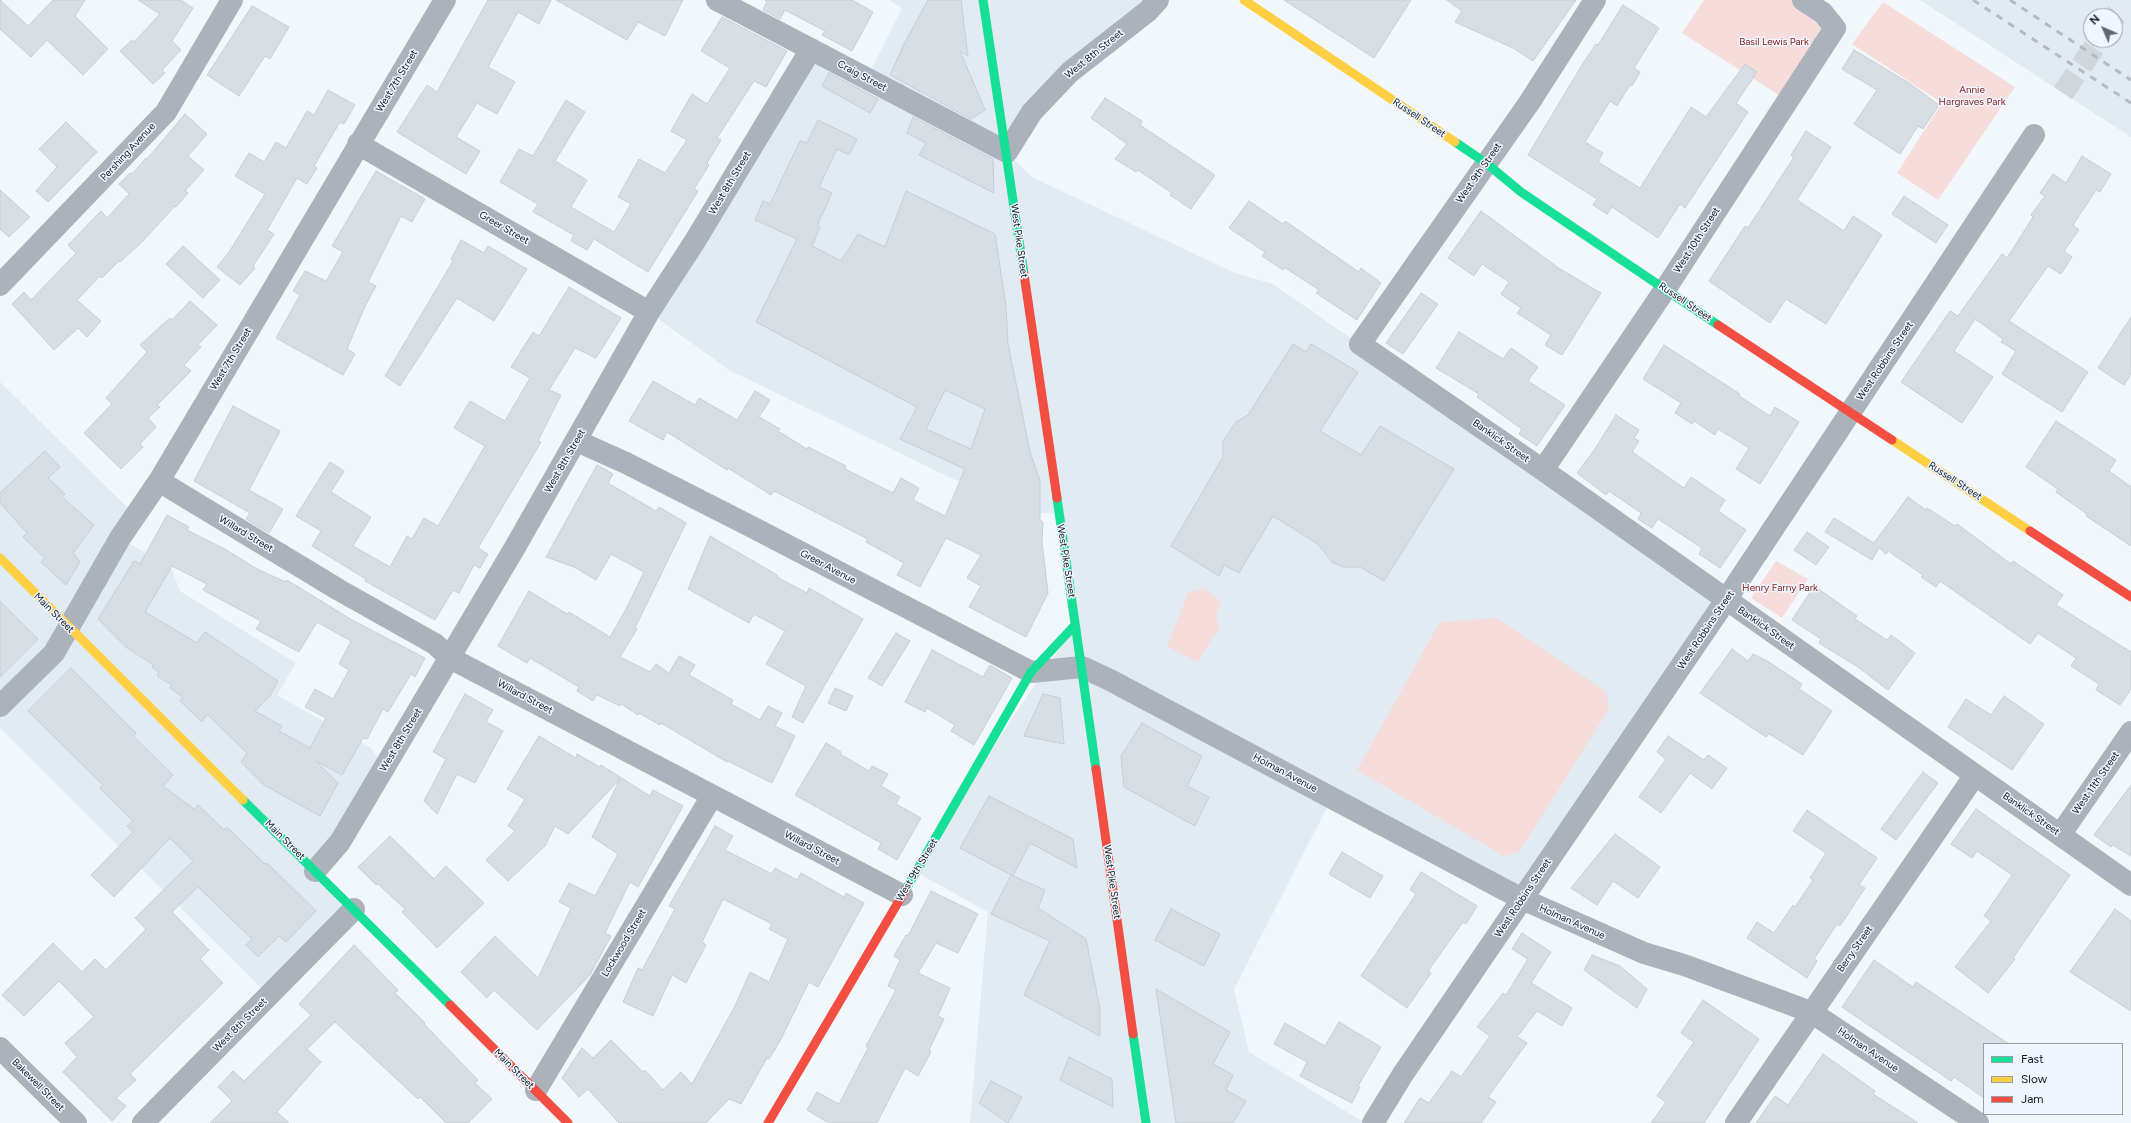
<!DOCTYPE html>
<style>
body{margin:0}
#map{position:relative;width:2131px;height:1123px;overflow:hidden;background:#f2f7fc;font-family:Figtree,sans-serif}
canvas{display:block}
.legend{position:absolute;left:1983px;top:1043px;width:140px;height:72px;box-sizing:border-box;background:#eff6ff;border:1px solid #979ea6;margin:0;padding:5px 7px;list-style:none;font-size:12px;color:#121920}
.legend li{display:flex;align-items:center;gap:8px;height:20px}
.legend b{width:20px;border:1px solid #979ea6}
.north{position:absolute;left:2083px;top:8px;width:40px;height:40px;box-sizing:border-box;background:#eff6ff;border:1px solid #979ea6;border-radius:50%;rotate:315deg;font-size:11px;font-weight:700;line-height:16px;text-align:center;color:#121920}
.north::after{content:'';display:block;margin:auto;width:14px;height:18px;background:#60676d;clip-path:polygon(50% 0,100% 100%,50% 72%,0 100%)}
</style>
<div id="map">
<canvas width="2131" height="1123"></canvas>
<ul class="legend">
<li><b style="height:5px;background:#16e098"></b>Fast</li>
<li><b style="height:5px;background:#ffcf43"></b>Slow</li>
<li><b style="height:5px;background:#f24e42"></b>Jam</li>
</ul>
<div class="north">N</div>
</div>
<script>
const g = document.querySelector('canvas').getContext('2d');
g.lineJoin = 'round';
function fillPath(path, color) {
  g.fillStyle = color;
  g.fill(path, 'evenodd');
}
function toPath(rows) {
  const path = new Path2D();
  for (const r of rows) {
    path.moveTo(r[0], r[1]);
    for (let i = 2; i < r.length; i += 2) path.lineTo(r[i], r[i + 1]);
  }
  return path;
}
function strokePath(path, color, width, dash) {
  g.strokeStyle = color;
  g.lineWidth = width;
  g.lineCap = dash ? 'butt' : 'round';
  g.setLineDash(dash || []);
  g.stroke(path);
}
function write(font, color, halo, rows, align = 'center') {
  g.font = font + ' Figtree,sans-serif';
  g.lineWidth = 3;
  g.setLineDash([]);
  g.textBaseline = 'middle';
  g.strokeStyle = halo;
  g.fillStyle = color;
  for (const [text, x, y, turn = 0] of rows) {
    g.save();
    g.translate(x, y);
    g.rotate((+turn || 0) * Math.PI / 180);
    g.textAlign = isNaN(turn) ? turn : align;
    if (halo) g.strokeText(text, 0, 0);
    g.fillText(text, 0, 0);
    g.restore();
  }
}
const built = toPath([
 [889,0,1158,0,1069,72,1007,153,1032,177,1235,273,1273,284,1726,600,1522,899,1332,798,1234,989,1249,1052,1365,1123,970,1123,988,912,916,872,967,786,1075,625,1058,514,1028,512,949,477,729,370,649,312,811,49,867,78,902,8],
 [1920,0,2131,0,2131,137,2063,93],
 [2091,16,2115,16,2115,40,2091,40],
 [0,382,135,515,120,538,171,568,180,591,296,663,277,695,371,748,384,768,315,871,354,909,269,996,0,728]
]);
const green = toPath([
 [1704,0,1803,0,1835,28,1788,101,1682,33],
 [1883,2,2015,87,1938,200,1897,173,1942,103,1852,44],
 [1776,561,1808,579,1782,618,1751,598],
 [1203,588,1221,601,1216,615,1220,629,1213,637,1198,662,1167,647,1188,593],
 [1497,618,1606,692,1609,709,1519,852,1504,856,1357,770,1440,622]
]);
const building = toPath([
 [0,0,28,26,53,0,85,0,75,16,108,49,83,75,47,40,31,57,0,29,0,0],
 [138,0,181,0,193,8,172,41,181,50,162,70,165,73,153,84,120,51,132,40,134,42,160,14,138,0],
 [488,0,551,0,539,24,518,12,488,67,515,82,497,114,477,103,456,137,480,151,466,174,397,132,427,85,437,92,488,0],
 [556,0,683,0,665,36,638,22,627,40,556,0],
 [765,0,852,0,873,12,852,51,822,35,825,31,785,10,780,19,763,10,767,1,765,0],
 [928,0,961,0,968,56,960,51,985,110,971,119,890,75,904,44,928,0],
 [1284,0,1411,0,1374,58,1284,0],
 [1447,0,1576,0,1533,61,1513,48,1455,22,1462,11,1447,0],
 [1623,5,1659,28,1634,68,1640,72,1632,86,1630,85,1617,106,1610,101,1585,142,1603,153,1598,162,1640,188,1691,107,1706,117,1745,64,1757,72,1736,103,1748,112,1685,208,1680,204,1658,238,1612,207,1607,214,1593,205,1597,199,1528,155,1582,65,1596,44,1598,45,1623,5],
 [252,6,289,27,270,59,265,56,239,96,207,75,252,6],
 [722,17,787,51,766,87,754,81,717,138,721,140,707,163,709,165,694,189,698,191,648,272,594,239,587,250,571,241,574,235,533,212,538,204,500,182,519,149,533,156,566,100,585,112,555,161,587,180,571,207,614,232,631,204,618,197,639,159,665,173,687,140,671,131,692,94,707,104,730,68,701,51,722,17],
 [1854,50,1909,83,1939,105,1923,129,1918,126,1900,154,1854,124,1877,90,1842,69,1854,50],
 [829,73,878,99,870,113,822,86,829,73],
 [328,90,355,105,344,124,340,122,314,166,317,168,307,184,297,178,267,230,274,234,253,266,255,268,240,285,217,267,229,252,265,194,235,176,249,153,264,162,276,142,286,148,307,111,314,115,328,90],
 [1105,98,1142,121,1140,125,1215,175,1191,209,1170,195,1172,193,1138,170,1136,172,1115,159,1127,144,1091,118,1105,98],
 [185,114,207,134,188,156,204,170,185,191,188,193,176,207,175,206,142,242,120,262,119,261,102,278,100,276,77,300,101,321,87,337,78,328,54,350,12,304,24,292,31,300,76,253,68,245,101,211,107,218,129,194,119,184,130,173,132,174,146,158,147,159,185,114],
 [913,117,993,159,994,193,919,155,926,143,907,133,913,117],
 [818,120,857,139,849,155,837,149,819,187,832,193,817,226,820,227,812,246,841,261,858,234,885,247,906,191,995,234,1006,306,1008,344,1030,452,1040,481,1040,520,1043,522,1042,542,1048,593,1026,637,969,607,981,586,967,578,981,555,946,538,920,587,897,575,904,563,866,542,868,539,774,491,771,495,728,468,727,470,667,432,663,440,629,421,653,381,695,405,699,398,737,420,755,391,770,400,759,417,780,429,778,431,807,449,808,447,846,466,845,469,893,493,901,478,919,488,913,500,945,516,965,469,900,439,917,407,756,322,797,239,755,220,763,201,770,204,800,141,807,143,818,120],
 [945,390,985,409,971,449,926,429,945,390],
 [66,122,97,152,48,202,36,191,57,167,39,149,66,122],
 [1806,131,1831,147,1797,200,1844,231,1853,216,1882,235,1826,324,1786,299,1770,323,1709,281,1745,226,1748,228,1779,180,1794,157,1791,155,1806,131],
 [2082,156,2111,174,2100,192,2096,190,2073,225,2079,230,2064,251,2072,257,2061,274,2048,266,2009,321,2088,372,2062,412,2002,374,2016,351,2001,342,2003,339,1975,319,1954,351,1993,377,1962,423,1901,382,1950,311,1958,316,2002,254,2007,258,2033,217,2031,215,2045,196,2040,193,2053,174,2066,183,2082,156],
 [376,171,425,199,412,222,401,216,368,282,376,286,366,304,347,349,355,354,343,375,276,338,300,295,293,291,305,271,326,281,343,252,332,246,376,171],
 [0,190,30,217,9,237,0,229,0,190],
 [1904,196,1948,225,1936,243,1892,214,1904,196],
 [1249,201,1283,224,1285,221,1359,272,1361,268,1381,283,1357,320,1316,293,1319,290,1284,267,1283,270,1262,256,1265,252,1229,228,1249,201],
 [1481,211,1560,269,1601,293,1562,355,1545,345,1551,335,1517,313,1521,308,1501,294,1509,282,1482,264,1474,276,1448,258,1481,211],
 [461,240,484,253,488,246,527,269,494,321,457,298,400,386,385,376,453,261,451,259,461,240],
 [183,246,220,280,203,298,166,264,183,246],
 [569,287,621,318,596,358,575,348,549,390,561,395,538,441,541,442,478,548,488,554,480,568,474,565,459,593,453,590,435,620,365,581,366,579,312,546,321,531,296,516,330,462,344,471,331,492,371,517,353,546,390,567,407,536,412,539,424,518,438,526,485,446,454,428,470,401,505,421,530,378,511,367,533,332,539,336,569,287],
 [1421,293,1438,304,1403,354,1386,343,1421,293],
 [190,301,217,325,198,345,201,347,184,365,191,371,157,405,160,407,148,418,156,427,140,444,143,447,121,469,84,433,112,404,106,398,147,352,140,345,170,318,172,320,190,301],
 [2131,317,2131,374,2124,385,2098,368,2131,317],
 [1459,332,1503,359,1511,348,1538,367,1528,381,1565,405,1537,446,1519,434,1522,429,1477,397,1479,394,1436,368,1459,332],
 [1293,344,1306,352,1311,344,1358,372,1320,431,1361,455,1380,426,1454,469,1384,581,1360,567,1343,567,1332,562,1318,544,1273,516,1239,573,1224,565,1219,576,1171,546,1223,457,1223,441,1236,422,1248,415,1293,344],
 [1664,345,1740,394,1739,396,1770,416,1775,407,1799,422,1760,484,1736,469,1749,448,1718,429,1715,435,1694,421,1692,424,1675,413,1681,403,1643,379,1664,345],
 [233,406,280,431,249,490,283,509,269,533,246,519,250,513,194,481,233,406],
 [1616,415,1639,430,1634,438,1639,441,1632,452,1684,488,1691,477,1725,500,1718,511,1746,530,1720,568,1699,554,1702,548,1658,519,1652,528,1638,519,1641,513,1609,491,1606,495,1577,473,1595,449,1616,415],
 [2056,421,2116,460,2109,471,2131,487,2131,546,2086,516,2087,514,2056,492,2058,489,2026,467,2056,421],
 [45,451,60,467,48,478,65,494,62,497,94,525,73,553,80,562,66,585,41,562,45,558,23,537,27,533,0,503,0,493,45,451],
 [597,465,613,474,608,483,656,511,659,507,686,523,635,628,637,629,620,657,650,672,656,664,669,673,679,656,695,665,689,675,733,700,731,704,760,720,768,706,782,713,775,726,795,736,772,783,728,761,727,762,661,723,660,725,639,713,638,715,621,704,620,706,597,695,593,701,577,691,579,687,530,658,527,663,498,646,529,591,567,614,569,612,610,637,626,609,644,572,611,554,596,580,574,567,546,557,597,465],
 [1908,497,1926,510,1927,508,1955,526,1957,524,2011,564,2013,561,2063,595,2056,605,2131,652,2131,689,2120,705,2096,690,2099,684,2071,666,2076,658,2038,633,2030,644,1940,581,1936,587,1921,577,1923,575,1888,551,1886,554,1879,548,1872,560,1825,532,1834,518,1874,543,1908,497],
 [167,515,189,527,187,530,225,549,257,569,286,582,287,580,352,620,425,658,415,677,411,674,388,712,383,709,367,739,363,738,342,775,316,761,338,783,320,816,264,785,241,762,247,753,207,714,202,722,180,701,183,697,170,688,172,685,157,676,159,672,152,667,154,665,127,648,98,619,134,561,140,564,167,515],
 [172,566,207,584,203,590,261,621,256,629,299,652,317,622,351,641,339,664,349,670,333,699,315,689,305,707,326,718,310,748,279,731,282,726,255,711,270,696,278,681,205,632,197,643,145,612,172,566],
 [1807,532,1829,547,1816,565,1794,550,1807,532],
 [710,536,777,575,777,577,807,593,809,588,863,619,803,723,792,717,806,686,766,664,785,631,754,614,749,623,688,589,710,536],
 [1814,586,1857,616,1855,619,1887,640,1891,635,1915,653,1888,690,1858,667,1819,643,1821,639,1792,620,1814,586],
 [0,601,38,639,0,677,0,601],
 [896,633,910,641,882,686,868,678,896,633],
 [1732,649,1748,661,1753,654,1769,662,1802,684,1799,689,1832,711,1803,755,1769,734,1766,737,1700,693,1732,649],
 [932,650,983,677,990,665,1012,678,974,745,951,731,955,725,927,708,925,712,905,702,932,650],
 [71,668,136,733,133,736,173,775,163,786,194,809,198,805,224,830,227,827,265,864,267,863,316,911,286,942,279,936,258,957,246,945,252,939,198,887,172,912,209,950,200,959,223,983,130,1074,136,1080,116,1098,126,1106,112,1121,63,1072,77,1057,65,1043,94,1017,59,981,24,1016,2,995,53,943,82,972,95,959,106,970,146,929,135,918,193,861,170,838,114,897,91,875,133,832,127,826,133,821,100,788,103,785,28,711,71,668],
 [835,688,853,696,846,711,828,703,835,688],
 [465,694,493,710,486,722,503,731,475,783,457,774,437,814,424,801,446,759,433,752,465,694],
 [1043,694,1060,698,1064,744,1024,736,1043,694],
 [2004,696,2044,724,2012,770,1948,727,1966,699,1991,715,2004,696],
 [1142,723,1202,756,1187,786,1209,797,1195,826,1124,787,1121,756,1142,723],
 [539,736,576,758,577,754,600,767,601,765,650,796,653,790,683,806,638,887,630,882,605,933,611,936,590,975,537,1030,494,990,487,998,461,972,495,936,538,978,571,908,559,902,569,883,595,896,618,854,592,837,620,779,568,834,555,826,545,846,508,881,486,860,515,831,508,826,525,799,507,789,539,736],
 [1668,736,1704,760,1708,755,1727,768,1712,789,1690,773,1661,813,1639,797,1666,759,1657,752,1668,736],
 [826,743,841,752,840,754,869,771,872,766,888,774,881,786,900,797,896,804,921,818,897,860,878,849,881,843,795,795,826,743],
 [1923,772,1938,783,1896,840,1881,829,1923,772],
 [2131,785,2131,856,2113,845,2111,847,2094,835,2131,785],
 [989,796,1073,839,1077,868,1030,843,1013,876,960,848,989,796],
 [1976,809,2070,875,2013,958,2015,959,1988,993,1955,967,1991,921,1984,916,2012,875,1977,851,1972,858,1951,844,1976,809],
 [1807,810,1877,858,1859,885,1865,888,1840,926,1837,924,1814,959,1817,961,1807,978,1747,938,1757,922,1774,933,1793,905,1795,907,1813,880,1810,878,1826,853,1793,831,1807,810],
 [715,826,733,836,725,850,772,874,775,868,797,880,801,873,844,897,846,893,864,903,818,987,809,982,780,1041,769,1059,767,1058,741,1104,729,1099,706,1123,619,1123,588,1089,579,1097,562,1078,582,1048,593,1058,611,1040,643,1072,645,1070,663,1090,681,1072,692,1084,735,1006,750,972,769,982,788,939,769,929,772,924,723,899,702,942,706,945,686,983,672,975,653,1016,623,1002,638,968,642,970,675,909,669,906,715,826],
 [1615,834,1660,867,1638,898,1613,881,1597,905,1571,888,1615,834],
 [390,836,434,879,446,866,484,903,437,948,402,912,405,909,378,884,376,885,358,867,390,836],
 [1342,852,1383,876,1370,898,1329,874,1342,852],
 [1421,872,1477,906,1466,924,1463,922,1428,971,1431,973,1407,1008,1361,976,1416,894,1410,890,1421,872],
 [1011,875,1045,890,1038,908,1086,939,1100,1009,1100,1036,1024,995,1050,941,991,914,1011,875],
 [931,891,978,914,958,953,936,943,918,973,950,988,938,1016,944,1019,929,1050,931,1052,918,1076,905,1068,877,1123,829,1123,807,1110,817,1092,839,1104,868,1048,866,1046,896,990,888,986,900,960,894,956,906,935,908,936,931,891],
 [1171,909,1220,934,1204,966,1155,940,1171,909],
 [2115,909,2131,921,2131,1011,2070,972,2115,909],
 [1522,933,1551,952,1531,983,1572,1008,1562,1026,1537,1011,1517,1037,1527,1043,1488,1097,1496,1102,1481,1123,1404,1123,1420,1098,1429,1103,1452,1071,1461,1077,1490,1036,1477,1027,1503,993,1506,995,1528,959,1512,949,1522,933],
 [354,945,398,990,395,993,425,1023,424,1024,478,1080,475,1083,492,1099,468,1123,446,1123,420,1097,418,1099,335,1022,307,1049,321,1062,277,1112,289,1123,210,1123,232,1101,218,1087,233,1071,244,1081,311,1015,299,1004,354,945],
 [1592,955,1620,966,1647,989,1637,1008,1584,970,1592,955],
 [1874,960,1913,987,1916,982,2009,1044,1984,1044,1984,1098,1954,1077,1951,1081,1842,1007,1874,960],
 [1156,989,1230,1032,1213,1064,1233,1075,1226,1090,1246,1101,1233,1123,1176,1123,1156,989],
 [1703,1000,1759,1039,1704,1123,1651,1123,1666,1102,1657,1096,1694,1042,1681,1033,1703,1000],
 [1339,1022,1381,1047,1358,1086,1360,1087,1352,1103,1300,1076,1307,1062,1274,1044,1285,1023,1325,1046,1339,1022],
 [1823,1054,1875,1091,1873,1094,1918,1123,1756,1123,1775,1096,1788,1105,1823,1054],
 [1069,1057,1112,1079,1113,1107,1060,1080,1069,1057],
 [991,1081,1022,1097,1008,1123,979,1103,991,1081]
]);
const streetTunnel = toPath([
 [2115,16,2117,14],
 [2063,93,2099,40]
]);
const street = toPath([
 [717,0,1007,152,1032,112,1070,72,1148,11,1158,0],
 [1595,0,1529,103,1360,344,1543,470,2131,885],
 [358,144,649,312],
 [0,285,166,112,232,0],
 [577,441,626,463,752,527,1031,672,1082,667,1110,680,1522,899,1644,953,1684,965,1811,1012,1978,1123],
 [1543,470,1666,288,1835,28,1823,13,1803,0],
 [159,481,339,590,435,644,450,658,902,895],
 [0,706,54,653,120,538,159,481,445,0],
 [2060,835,2131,732],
 [315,871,340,842,514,549,649,312,695,241,811,49],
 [0,1048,76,1123],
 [536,1090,712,796],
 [143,1123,354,909],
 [1373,1123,1403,1074,1726,600,2034,135],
 [1736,1123,1975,775]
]);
const fast = toPath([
 [983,0,1024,274],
 [1455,142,1486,163,1521,192,1718,325],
 [1057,498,1096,769],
 [243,800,450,1005],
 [906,889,1031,672,1075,625],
 [1133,1034,1146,1123]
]);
const slow = toPath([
 [1244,0,1455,142],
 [1892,440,2030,531],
 [0,558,243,800]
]);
const jam = toPath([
 [1024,274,1057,498],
 [1718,325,1892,440],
 [2030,531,2131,597],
 [1096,769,1133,1034],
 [450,1005,568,1123],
 [768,1123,906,889]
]);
const rail = toPath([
 [1973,0,2131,103],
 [2010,0,2131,80]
]);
const parkNames = [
 ["Basil Lewis Park",1774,42],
 ["Annie",1972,90],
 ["Hargraves Park",1972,102],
 ["Henry Farny Park",1780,588]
];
const streetNames = [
 ["West 8th Street",1094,54,-39],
 ["Craig Street",862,76,28],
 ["West 7th Street",397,81,-59],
 ["Russell Street",1419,118,34],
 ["Pershing Avenue",128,152,-47],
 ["West 9th Street",1479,173,-55],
 ["West 8th Street",730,183,-59],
 ["Greer Street",504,228,30],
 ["West 10th Street",1697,240,-57],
 ["West Pike Street",1019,241,82],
 ["Russell Street",1685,302,34],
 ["West 7th Street",231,359,-59],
 ["West Robbins Street",1885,361,-56],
 ["Banklick Street",1501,441,35],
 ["West 8th Street",565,461,-60],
 ["Russell Street",1955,481,33],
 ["Willard Street",246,534,31],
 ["West Pike Street",1066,561,81],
 ["Greer Avenue",828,567,28],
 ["Main Street",54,613,45],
 ["Banklick Street",1766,628,35],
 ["West Robbins Street",1706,630,-56],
 ["Willard Street",525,697,28],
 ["West 8th Street",401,740,-59],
 ["Holman Avenue",1285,773,28],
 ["West 11th Street",2096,783,-55],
 ["Banklick Street",2031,814,35],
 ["Main Street",285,840,45],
 ["Willard Street",812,848,28],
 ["West 9th Street",917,870,-59],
 ["West Pike Street",1112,882,82],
 ["West Robbins Street",1523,898,-56],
 ["Holman Avenue",1572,922,24],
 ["Lockwood Street",624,943,-59],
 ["Berry Street",1855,949,-55],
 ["West 8th Street",240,1025,-45],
 ["Holman Avenue",1868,1050,34],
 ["Main Street",514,1069,45],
 ["Bakewell Street",38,1085,45]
];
fillPath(built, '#e2eaf2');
fillPath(green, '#f6dddb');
fillPath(building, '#d9dee5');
strokePath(building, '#c8ced4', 1);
strokePath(streetTunnel, '#d0d6db', 22, [22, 11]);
strokePath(street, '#abb2bb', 22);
strokePath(fast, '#16e098', 9);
strokePath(slow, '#ffcf43', 9);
strokePath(jam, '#f24e42', 9);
strokePath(rail, '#b5bbc0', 3, [7, 7]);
write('10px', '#801d16', '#eff6ff', parkNames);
write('10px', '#121920', '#eff6ff', streetNames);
</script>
